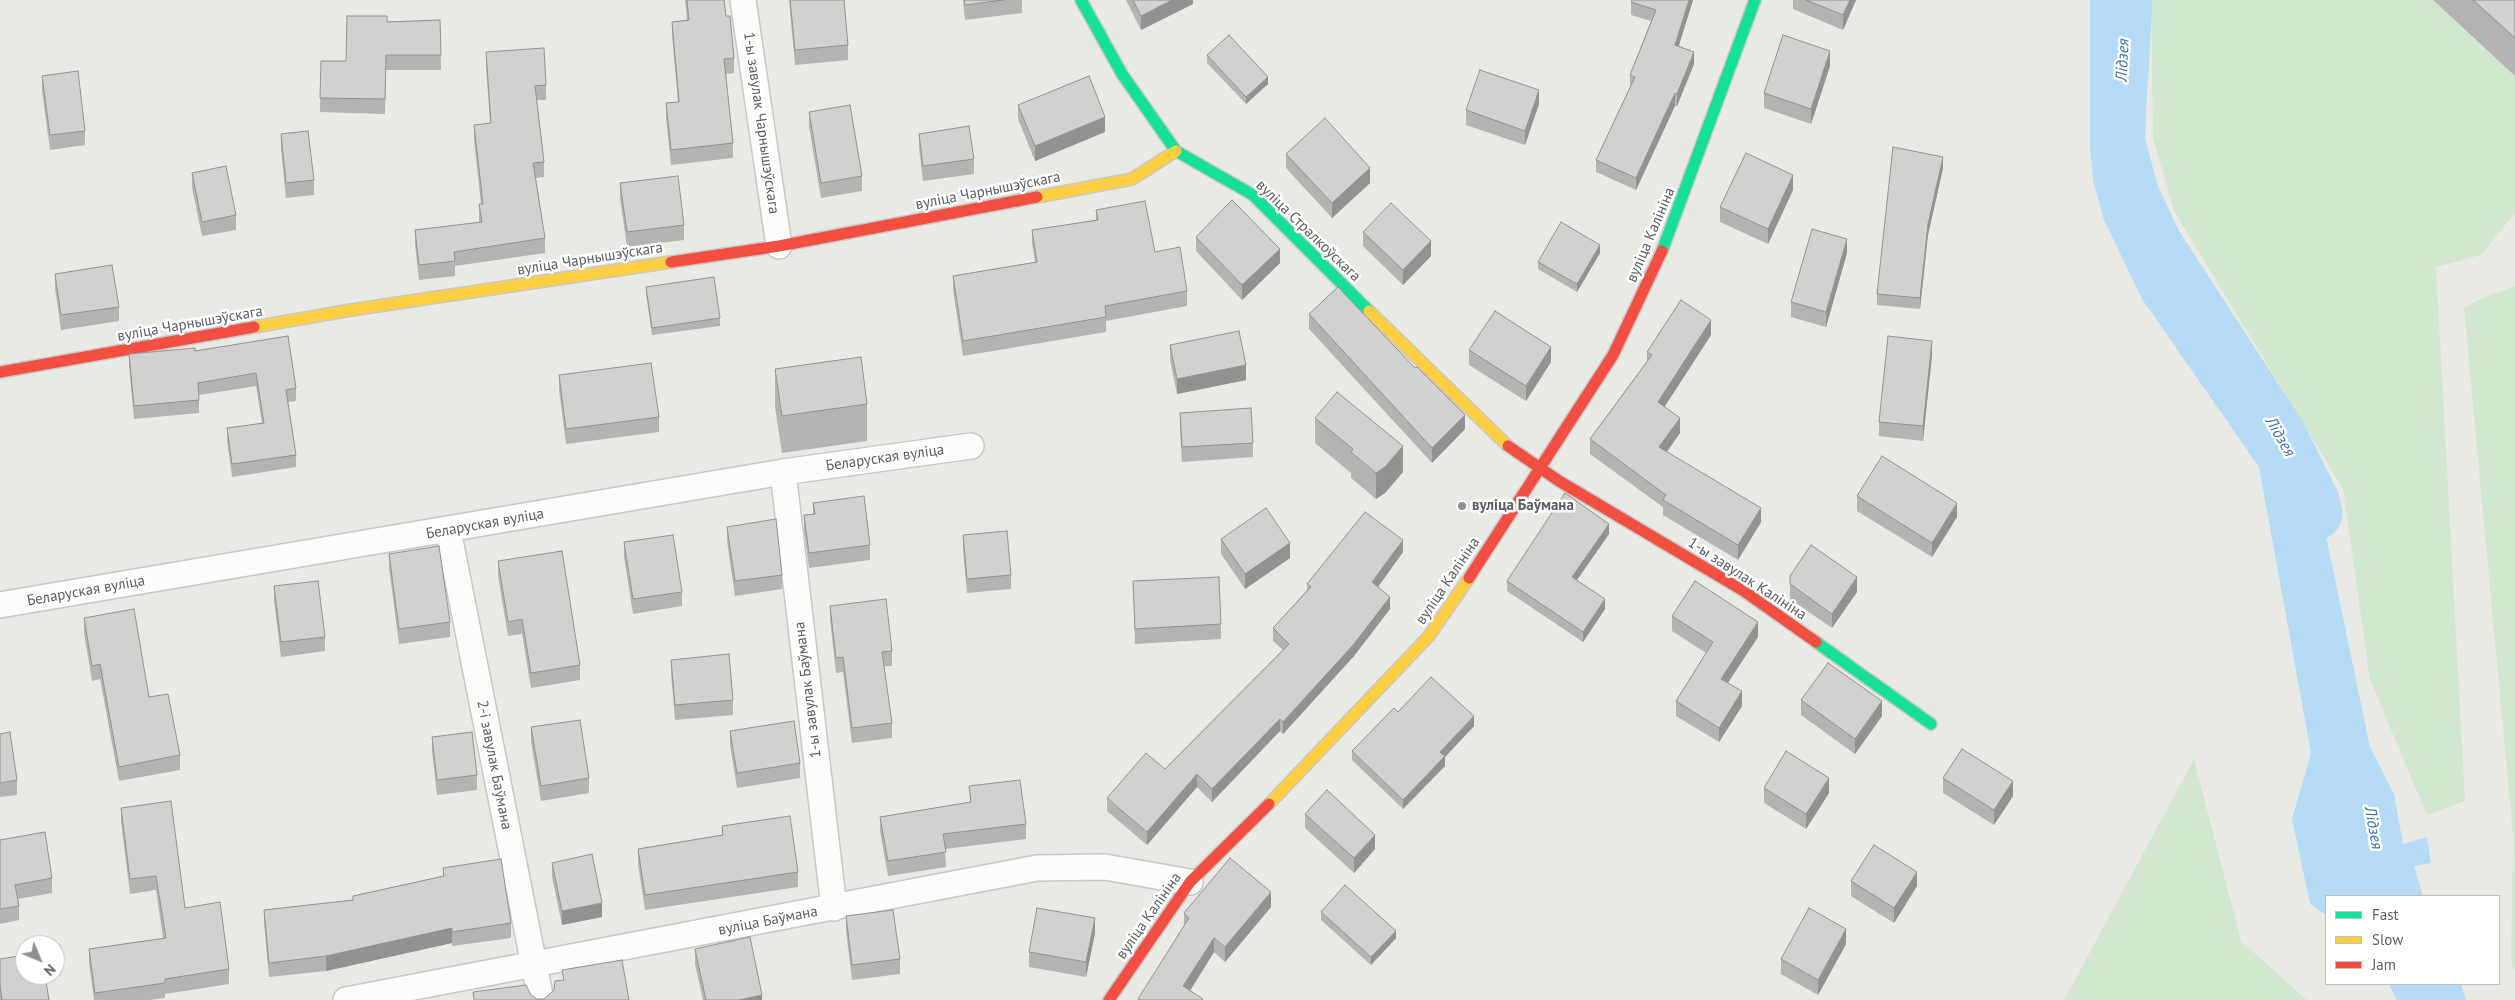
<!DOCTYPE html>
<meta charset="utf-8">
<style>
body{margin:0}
#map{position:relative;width:2515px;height:1000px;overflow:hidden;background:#eaeae5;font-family:"PT Sans",sans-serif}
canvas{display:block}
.legend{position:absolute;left:2325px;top:895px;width:175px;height:90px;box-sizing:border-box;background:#fff;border:1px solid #bdbfc1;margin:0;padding:6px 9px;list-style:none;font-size:15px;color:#5a5e63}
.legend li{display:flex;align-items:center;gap:10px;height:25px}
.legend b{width:25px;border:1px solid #bdbfc1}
.north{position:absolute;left:15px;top:935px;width:50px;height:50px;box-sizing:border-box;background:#fff;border:1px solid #bdbfc1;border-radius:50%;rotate:135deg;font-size:14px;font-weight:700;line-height:20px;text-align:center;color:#5a5e63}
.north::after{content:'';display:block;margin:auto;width:18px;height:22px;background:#8c8f90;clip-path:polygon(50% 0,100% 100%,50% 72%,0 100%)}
</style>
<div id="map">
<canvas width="2515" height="1000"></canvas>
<ul class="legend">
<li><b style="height:6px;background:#16e098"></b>Fast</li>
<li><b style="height:6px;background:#ffcf43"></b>Slow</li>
<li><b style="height:6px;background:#f24e42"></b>Jam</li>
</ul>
<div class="north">N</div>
</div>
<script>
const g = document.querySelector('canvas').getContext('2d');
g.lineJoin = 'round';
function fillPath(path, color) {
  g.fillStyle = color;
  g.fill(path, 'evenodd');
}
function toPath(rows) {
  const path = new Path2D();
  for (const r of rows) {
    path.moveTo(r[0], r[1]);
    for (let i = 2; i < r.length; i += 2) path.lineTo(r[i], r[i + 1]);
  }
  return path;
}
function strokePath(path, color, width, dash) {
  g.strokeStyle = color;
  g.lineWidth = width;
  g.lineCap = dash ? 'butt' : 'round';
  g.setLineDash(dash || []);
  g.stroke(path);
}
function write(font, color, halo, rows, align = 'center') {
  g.font = font + ' "PT Sans",sans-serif';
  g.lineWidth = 5;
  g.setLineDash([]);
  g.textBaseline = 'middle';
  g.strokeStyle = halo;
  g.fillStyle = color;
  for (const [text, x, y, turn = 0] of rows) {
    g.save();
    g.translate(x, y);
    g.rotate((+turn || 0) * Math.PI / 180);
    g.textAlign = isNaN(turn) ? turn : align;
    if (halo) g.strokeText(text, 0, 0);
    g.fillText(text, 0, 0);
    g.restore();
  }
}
const green = toPath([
 [2151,0,2433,0,2515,76,2515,213,2481,255,2436,267,2465,801,2427,815,2370,680,2343,489,2174,211,2153,138],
 [2515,286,2515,971,2511,962,2513,836,2464,308,2480,299],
 [2194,759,2241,941,2307,1000,2064,1000]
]);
const water = toPath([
 [2090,0,2122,0,2121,161,2153,247,2317,493,2370,747,2394,794,2403,844,2427,837,2431,863,2414,866,2423,896,2326,896,2326,915,2310,904,2292,819,2311,753,2259,467,2142,299,2104,220,2093,181,2090,147],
 [2389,984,2461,984,2466,1000,2397,1000]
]);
const river = toPath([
 [2127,0,2119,140,2134,195,2157,244,2281,435,2314,501,2317,514]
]);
const street = toPath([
 [743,0,779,246],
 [783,472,834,908],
 [448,530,541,1000],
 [0,605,783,472,971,446],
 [346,1000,1037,868,1105,867,1190,882]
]);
const fast = toPath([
 [1081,0,1122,74,1176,151,1253,195,1369,311],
 [1662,251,1755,0],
 [1816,642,1931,724]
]);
const slow = toPath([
 [1037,197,1132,179,1176,151],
 [1369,311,1508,446],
 [254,327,351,310,671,262],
 [1269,804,1429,636,1469,578]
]);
const jam = toPath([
 [671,262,779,246,1037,197],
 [0,372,254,327],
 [1508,446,1559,481,1744,591,1816,642],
 [1469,578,1613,355,1662,251],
 [1109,1000,1190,882,1269,804]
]);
const wall = toPath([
 [685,0,724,0,726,16,734,58,734,73,726,74,733,143,733,158,671,165,666,118,666,103,678,102,672,36,672,22,687,20],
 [789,0,844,0,848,45,848,60,795,65],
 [963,0,1022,0,1022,13,965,20],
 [1126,0,1193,0,1193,4,1141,30],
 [1693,0,1679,46,1694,64,1677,106,1675,106,1636,190,1596,172,1596,160,1630,88,1630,75,1651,21,1631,15,1631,2],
 [1793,0,1856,0,1843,30,1793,9],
 [2433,0,2515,0,2515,76],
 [440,20,441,70,386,70,385,114,320,112,321,61,346,61,387,22],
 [486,52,546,85,546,100,537,100,544,162,544,177,536,178,545,238,545,253,455,266,455,276,419,280,415,245,415,230,479,222,479,204,481,204,474,140,474,125,490,123,486,67],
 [1207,55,1268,84,1246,104,1207,63],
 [1830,66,1811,124,1764,108,1764,93],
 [42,76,85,131,85,145,50,150,42,91],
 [1539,104,1525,145,1466,125,1466,110],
 [1018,105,1105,132,1035,161,1018,119],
 [809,112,862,176,862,191,821,198,809,127],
 [281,134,314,180,314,195,286,198,281,149],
 [919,134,974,159,974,174,923,181,919,148],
 [1286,154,1370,183,1332,218,1286,168],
 [1943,168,1928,235,1920,309,1877,305,1877,294],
 [192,173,236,215,236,230,202,236,192,188],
 [620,183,684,225,684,240,627,247,620,198],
 [1793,190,1768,244,1720,222,1720,207],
 [1096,210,1155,252,1187,291,1187,306,1106,321,1106,332,963,356,953,290,953,276,1035,262,1032,244,1032,230,1096,220],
 [1363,232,1431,256,1403,285,1363,246],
 [1196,237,1280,263,1242,300,1196,251],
 [1600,253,1577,292,1538,269,1538,262],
 [1847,253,1826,327,1791,317,1791,302],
 [55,274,119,307,119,321,61,330,55,288],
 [646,287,720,318,720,326,652,335,646,294],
 [1309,314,1465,429,1432,463,1309,329],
 [1711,335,1664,407,1680,433,1667,452,1761,522,1738,560,1663,515,1663,507,1590,454,1590,439,1647,361,1647,352],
 [288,336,296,388,296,401,288,402,296,455,296,467,232,477,227,441,227,428,262,423,256,386,199,395,199,413,134,419,129,366,129,354,195,351],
 [1170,345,1246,380,1177,394,1170,360],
 [1469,350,1551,362,1526,401,1469,365],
 [1932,355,1923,441,1879,436,1879,422],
 [775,369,867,404,867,441,782,453,775,407],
 [559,375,659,417,659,432,566,444,559,390],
 [1180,413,1253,443,1253,457,1182,462,1180,428],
 [1315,418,1403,472,1385,493,1376,499,1351,478,1351,473,1315,443],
 [1857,496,1957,517,1932,557,1857,511],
 [813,503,870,545,870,560,809,568,804,530,804,515,813,514],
 [727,527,782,575,782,589,735,596,727,541],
 [1609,534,1577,580,1605,609,1583,642,1507,591,1507,581],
 [963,535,1011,575,1011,589,967,593,963,549],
 [1221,539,1290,558,1245,589,1221,554],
 [624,542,682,592,682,606,633,614,624,557],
 [1403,552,1378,587,1390,609,1354,656,1283,734,1280,731,1212,802,1197,787,1147,845,1107,811,1107,798,1165,769,1283,650,1273,641,1273,628,1307,590,1307,584],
 [389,554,450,622,450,637,399,644,389,568],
 [498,561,580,665,580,680,531,688,522,634,508,636,498,576],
 [1790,576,1857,592,1832,628,1790,599],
 [1133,581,1221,624,1221,639,1135,644],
 [274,586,325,637,325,651,281,657,274,601],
 [830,606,892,651,892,666,884,666,892,723,892,738,852,743,843,672,836,673,830,620],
 [1672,616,1758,637,1728,683,1742,706,1719,742,1676,716,1676,701,1706,653,1672,631],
 [84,618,149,697,180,755,180,770,119,781,100,679,92,681,84,633],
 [671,660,733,700,733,715,675,720,671,674],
 [1801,700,1882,716,1855,754,1801,715],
 [1398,712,1474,726,1445,757,1445,766,1403,809,1352,760,1352,751],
 [531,727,589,778,589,793,541,801,531,742],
 [730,731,800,763,800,778,737,788,730,745],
 [0,734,17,780,17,795,0,797],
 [432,737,477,775,477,790,437,795,432,752],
 [1943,778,2013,796,1994,825,1943,793],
 [969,786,1026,824,1026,839,945,849,946,867,888,876,880,831,880,817,970,802],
 [1764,788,1829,793,1806,829,1764,803],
 [121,808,185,908,229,969,229,984,165,994,165,998,150,1000,94,1000,89,963,89,949,163,938,156,890,130,894,121,822],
 [1305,814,1375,849,1354,873,1305,828],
 [722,826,798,872,798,887,645,910,638,864,638,849,722,835],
 [0,840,52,878,52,893,18,899,19,906,19,920,0,924],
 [552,863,602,917,562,925,552,877],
 [443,868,511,923,511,938,452,946,452,943,326,971,269,977,264,924,264,910,353,900,353,896,443,876],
 [1851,881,1917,886,1894,923,1851,896],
 [1271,907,1225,962,1214,952,1190,991,1203,1000,1138,1000,1184,926,1184,913],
 [1321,912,1396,938,1371,965,1321,920],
 [846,916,900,959,900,974,852,980,846,931],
 [1095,933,1086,977,1029,967,1029,952],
 [1846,944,1818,995,1781,974,1781,959],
 [695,949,762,1000,703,1000,695,964],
 [0,959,49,1000,0,1000]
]);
const shadedWall = toPath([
 [1172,0,1193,0,1193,4,1141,30,1141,16],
 [1689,0,1693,0,1675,57,1675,45],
 [1850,0,1856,0,1843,30,1843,15],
 [1830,51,1830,66,1811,124,1811,109],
 [1694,52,1694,64,1677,106,1677,94],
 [1268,77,1268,84,1246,104,1246,97],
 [1539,90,1539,104,1525,145,1525,131],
 [1675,93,1675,106,1636,190,1636,178],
 [1105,117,1105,132,1035,161,1035,146],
 [1943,157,1943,168,1928,235,1920,309,1920,298,1928,224],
 [1370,168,1370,183,1332,218,1332,203],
 [1793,175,1793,190,1768,244,1768,229],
 [1847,239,1847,253,1826,327,1826,312],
 [1431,241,1431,256,1403,285,1403,270],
 [1600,245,1600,253,1577,292,1577,284],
 [1280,249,1280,263,1242,300,1242,285],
 [1711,320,1711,335,1658,417,1658,402],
 [1932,341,1932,355,1923,441,1923,426],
 [1551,347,1551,362,1526,401,1526,386],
 [1246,365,1246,380,1177,394,1177,379],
 [1465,415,1465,429,1432,463,1432,448],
 [1680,418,1680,433,1659,462,1659,447],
 [1403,446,1403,472,1385,493,1376,499,1376,473],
 [1957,503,1957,517,1932,557,1932,543],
 [1761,508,1761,522,1738,560,1738,545],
 [1609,524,1609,534,1572,587,1572,577],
 [1403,540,1403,552,1372,595,1372,582],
 [1290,543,1290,558,1245,589,1245,574],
 [1857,577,1857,592,1832,628,1832,614],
 [1390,597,1390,609,1354,656,1283,734,1283,722],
 [1605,599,1605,609,1583,642,1583,632],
 [1758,622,1758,637,1721,693,1721,679],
 [1742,691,1742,706,1719,742,1719,728],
 [1882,701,1882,716,1855,754,1855,739],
 [1474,716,1474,726,1445,757,1445,766,1403,809,1403,800,1440,752],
 [1280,719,1280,731,1212,802,1212,789],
 [1197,774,1197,787,1147,845,1147,832],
 [1829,778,1829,793,1806,829,1806,814],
 [2013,781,2013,796,1994,825,1994,810],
 [1375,835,1375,849,1354,873,1354,858],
 [1917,872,1917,886,1894,923,1894,908],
 [1271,892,1271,907,1225,962,1225,947],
 [602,903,602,917,562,925,562,911],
 [1095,918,1095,933,1086,977,1086,962],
 [452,928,452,943,326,971,326,956],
 [1846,929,1846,944,1818,995,1818,980],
 [1396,931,1396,938,1371,965,1371,957],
 [1214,938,1214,952,1184,1000,1183,986],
 [762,995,762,1000,739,1000]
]);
const building = toPath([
 [687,0,724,0,726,16,730,16,734,58,724,59,733,143,671,150,666,103,679,102,672,22,689,20,687,0],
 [790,0,844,0,848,45,795,50,790,0],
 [964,0,1004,0,965,5,964,0],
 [1133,0,1172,0,1141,16,1133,0],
 [1632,0,1689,0,1675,45,1694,52,1677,94,1675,93,1636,178,1596,160,1635,77,1630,75,1656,10,1631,2,1632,0],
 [1806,0,1850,0,1843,15,1806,0],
 [2473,0,2515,0,2515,38,2473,0],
 [347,16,387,16,387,22,440,20,441,55,386,55,385,99,320,98,321,61,346,61,347,16],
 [1229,35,1268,77,1246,97,1207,55,1229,35],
 [1783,35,1830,51,1811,109,1764,93,1783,35],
 [544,48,546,85,535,86,544,162,533,163,545,238,454,252,455,261,419,265,415,230,482,222,479,204,483,204,474,125,491,123,486,52,544,48],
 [1480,70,1539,90,1525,131,1466,110,1480,70],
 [78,71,85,131,50,135,42,76,78,71],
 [1089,76,1105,117,1035,146,1018,105,1089,76],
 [850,105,862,176,821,183,809,112,850,105],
 [1325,118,1370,168,1332,203,1286,154,1325,118],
 [969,126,974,159,923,166,919,134,969,126],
 [308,131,314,180,286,183,281,134,308,131],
 [1893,147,1943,157,1928,224,1920,298,1877,294,1893,147],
 [1746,153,1793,175,1768,229,1720,207,1746,153],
 [226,166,236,215,202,222,192,173,226,166],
 [678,176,684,225,627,232,620,183,678,176],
 [1232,200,1280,249,1242,285,1196,237,1232,200],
 [1145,201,1155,252,1180,247,1187,291,1105,306,1106,317,963,341,953,276,1037,262,1032,230,1098,220,1096,210,1145,201],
 [1391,203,1431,241,1403,270,1363,232,1391,203],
 [1561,222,1600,245,1577,284,1538,262,1561,222],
 [1812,229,1847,239,1826,312,1791,302,1812,229],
 [112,265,119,307,61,315,55,274,112,265],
 [714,277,720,318,652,328,646,287,714,277],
 [1338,287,1415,368,1417,367,1465,415,1432,448,1309,314,1338,287],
 [1681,300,1711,320,1658,402,1680,418,1659,447,1761,508,1738,545,1663,500,1666,495,1590,439,1652,355,1647,352,1681,300],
 [1495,311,1551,347,1526,386,1469,350,1495,311],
 [1239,331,1246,365,1177,379,1170,345,1239,331],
 [288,336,296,388,286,390,296,455,232,464,227,428,264,423,256,373,198,383,199,400,134,406,129,354,195,348,195,351,288,336],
 [1888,336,1932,341,1923,426,1879,422,1888,336],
 [861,357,867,404,782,416,775,369,861,357],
 [651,363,659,417,566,429,559,375,651,363],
 [1337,392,1403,446,1385,467,1376,473,1351,452,1353,449,1315,418,1337,392],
 [1251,408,1253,443,1182,447,1180,413,1251,408],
 [1882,456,1957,503,1932,543,1857,496,1882,456],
 [1565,493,1609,524,1572,577,1605,599,1583,632,1507,581,1565,493],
 [864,496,870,545,809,553,804,515,815,514,813,503,864,496],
 [1266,508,1290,543,1245,574,1221,539,1266,508],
 [1365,512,1403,540,1372,582,1390,597,1354,644,1283,722,1280,719,1212,789,1197,774,1147,832,1107,798,1146,753,1165,769,1289,644,1273,628,1311,587,1307,584,1365,512],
 [776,519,782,575,735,581,727,527,776,519],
 [1007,531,1011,575,967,579,963,535,1007,531],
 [673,535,682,592,633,599,624,542,673,535],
 [1811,545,1857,577,1832,614,1790,584,1790,576,1811,545],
 [439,546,450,622,399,629,389,554,439,546],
 [562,551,580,665,531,673,522,619,508,622,498,561,562,551],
 [1219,577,1221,624,1135,629,1133,581,1219,577],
 [318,581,325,637,281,642,274,586,318,581],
 [1695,581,1758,622,1721,679,1742,691,1719,728,1676,701,1713,642,1672,616,1695,581],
 [886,599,892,651,882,652,892,723,852,728,843,657,836,658,830,606,886,599],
 [134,609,149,697,168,694,180,755,119,767,100,664,92,666,84,618,134,609],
 [729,654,733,700,675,705,671,660,729,654],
 [1828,663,1882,701,1855,739,1801,700,1828,663],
 [1431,677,1474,716,1440,752,1445,756,1403,800,1352,751,1394,708,1398,712,1431,677],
 [580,720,589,778,541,786,531,727,580,720],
 [794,721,800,763,737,773,730,731,794,721],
 [10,732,17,780,0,783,0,734,10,732],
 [472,732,477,775,437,780,432,737,472,732],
 [1962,749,2013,781,1994,810,1943,778,1962,749],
 [1786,751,1829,778,1806,814,1764,788,1786,751],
 [1020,780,1026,824,943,834,946,852,888,861,880,817,971,802,969,786,1020,780],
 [1327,790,1375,835,1354,858,1305,814,1327,790],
 [171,801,185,908,220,902,229,969,165,979,165,983,95,993,89,949,166,938,156,876,130,879,121,808,171,801],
 [790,816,798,872,645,895,638,849,723,835,722,826,790,816],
 [45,832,52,878,15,885,19,906,0,909,0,840,45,832],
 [1874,845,1917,872,1894,908,1851,881,1874,845],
 [592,854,602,903,562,911,552,863,592,854],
 [1230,858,1271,892,1225,947,1214,938,1183,986,1203,999,1202,1000,1140,1000,1138,999,1189,918,1184,913,1230,858],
 [501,859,511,923,452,932,452,928,326,956,269,963,264,910,353,900,353,896,444,876,443,868,501,859],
 [1345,885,1396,931,1371,957,1321,912,1345,885],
 [1037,908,1095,918,1086,962,1029,952,1037,908],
 [1809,908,1846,929,1818,980,1781,959,1809,908],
 [893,910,900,959,852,965,846,916,893,910],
 [750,937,762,995,739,1000,706,1000,695,949,750,937],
 [25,955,25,975,45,975,49,1000,2,1000,0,984,0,959,25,955],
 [622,960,629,1000,474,1000,473,992,526,985,531,995,537,999,544,999,554,990,555,981,564,980,562,970,622,960]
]);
const markers = [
 [1462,506,5,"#8c8f90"]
];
const streetNames = [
 ["1-ы завулак Чарнышэўскага",761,123,82],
 ["вуліца Чарнышэўскага",988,191,-11],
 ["вуліца Стралкоўскага",1308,231,44],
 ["вуліца Калініна",1651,235,-67],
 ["вуліца Чарнышэўскага",590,259,-9],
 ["вуліца Чарнышэўскага",190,324,-10],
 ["Беларуская вуліца",885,458,-8],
 ["Беларуская вуліца",485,524,-10],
 ["1-ы завулак Калініна",1747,579,33],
 ["вуліца Калініна",1448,581,-56],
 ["Беларуская вуліца",86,591,-10],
 ["1-ы завулак Баўмана",808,690,-97],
 ["2-і завулак Баўмана",494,765,79],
 ["вуліца Калініна",1149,916,-55],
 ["вуліца Баўмана",768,921,-11]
];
const poiNames = [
 ["вуліца Баўмана",1472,506]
];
const waterNames = [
 ["Лідзея",2123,60,-87],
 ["Лідзея",2280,437,60],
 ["Лідзея",2373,828,80]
];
fillPath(green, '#d1e7cf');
fillPath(water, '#b6dbf7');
strokePath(river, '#b6dbf7', 51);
strokePath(street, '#c7c7c7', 28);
strokePath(fast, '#c7c8c8', 14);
strokePath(slow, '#c7c8c8', 14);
strokePath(jam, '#c7c8c8', 14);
strokePath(street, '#fcfcfb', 25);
strokePath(fast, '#16e098', 11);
strokePath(slow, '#ffcf43', 11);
strokePath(jam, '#f24e42', 11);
fillPath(wall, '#b5b4b2');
fillPath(shadedWall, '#939291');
fillPath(building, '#d2d1cf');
strokePath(building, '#939291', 1);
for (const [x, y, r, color] of markers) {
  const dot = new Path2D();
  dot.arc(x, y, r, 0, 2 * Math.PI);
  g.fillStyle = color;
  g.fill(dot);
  strokePath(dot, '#fff', 2);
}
write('15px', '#5a5e63', '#fff', streetNames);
write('bold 15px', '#5a5e63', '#fff', poiNames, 'left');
write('italic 16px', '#3c76b1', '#fff', waterNames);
</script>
